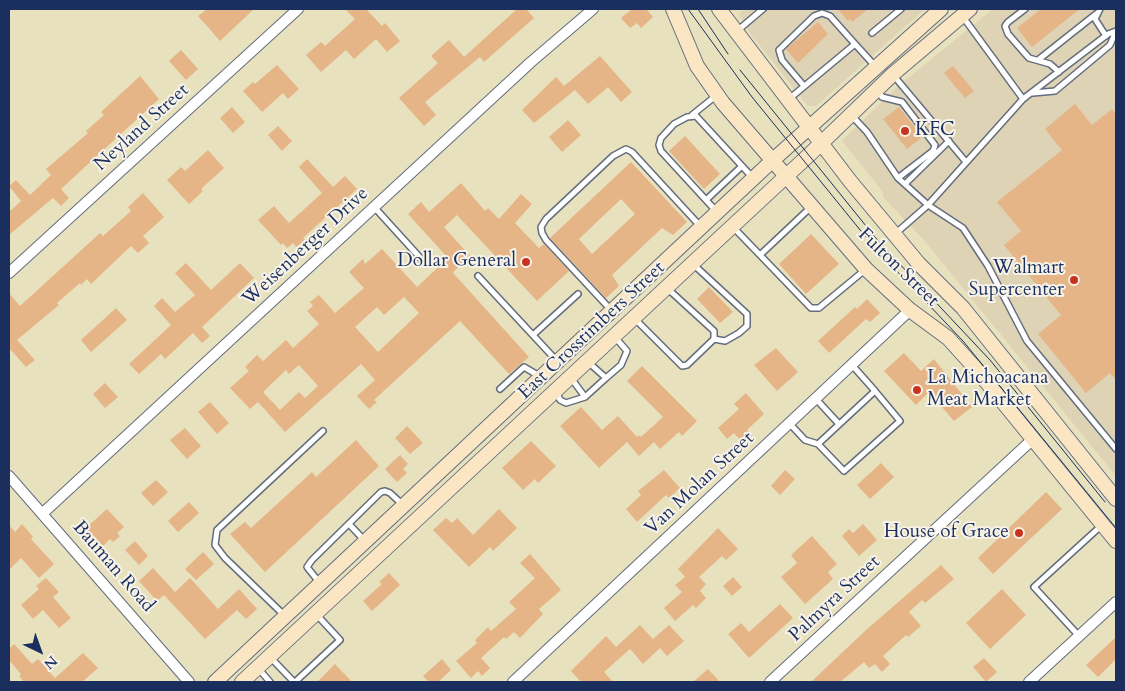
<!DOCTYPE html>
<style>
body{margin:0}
#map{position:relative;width:1125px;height:691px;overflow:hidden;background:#e8e1bd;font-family:Cardo,serif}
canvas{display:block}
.frame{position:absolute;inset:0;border:10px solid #1b2f5e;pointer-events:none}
.north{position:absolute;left:15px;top:626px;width:50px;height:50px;-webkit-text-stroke:4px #f7f3e8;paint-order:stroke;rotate:138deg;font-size:14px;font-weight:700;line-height:20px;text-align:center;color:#1b2f5e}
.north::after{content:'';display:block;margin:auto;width:18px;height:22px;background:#1b2f5e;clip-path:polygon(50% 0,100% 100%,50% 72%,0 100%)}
</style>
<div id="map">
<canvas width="1125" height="691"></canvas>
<div class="frame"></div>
<div class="north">N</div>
</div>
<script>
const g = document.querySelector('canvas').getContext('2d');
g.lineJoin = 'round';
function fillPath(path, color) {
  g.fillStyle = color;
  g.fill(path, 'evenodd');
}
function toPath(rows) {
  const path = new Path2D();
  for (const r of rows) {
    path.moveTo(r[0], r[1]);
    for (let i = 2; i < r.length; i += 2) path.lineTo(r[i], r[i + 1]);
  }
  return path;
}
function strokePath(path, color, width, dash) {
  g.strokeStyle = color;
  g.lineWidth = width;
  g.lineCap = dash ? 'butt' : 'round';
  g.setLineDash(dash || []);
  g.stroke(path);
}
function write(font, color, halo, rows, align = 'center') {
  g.font = font + ' Cardo,serif';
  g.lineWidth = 4;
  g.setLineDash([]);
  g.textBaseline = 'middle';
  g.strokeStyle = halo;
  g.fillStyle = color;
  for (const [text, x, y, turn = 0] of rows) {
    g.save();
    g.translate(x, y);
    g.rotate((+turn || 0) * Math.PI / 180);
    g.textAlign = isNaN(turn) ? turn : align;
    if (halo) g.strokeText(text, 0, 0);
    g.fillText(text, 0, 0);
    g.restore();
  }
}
const built = toPath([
 [745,9,925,9,816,106,808,106,749,32,739,14],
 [993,9,1116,9,1116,476,923,239,883,197,883,192,842,141,897,87]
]);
const building = toPath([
 [207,9,254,9,220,41,198,16],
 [345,9,366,9,382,26,385,23,400,41,387,52,376,39,354,59,346,50,321,72,306,55,321,42,325,46,355,19],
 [517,9,526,9,534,18,484,62,480,57,425,102,436,115,424,126,399,98,438,63,431,56,449,40,464,57],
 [632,9,646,9,653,17,641,28,637,23,630,28,621,18],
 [838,9,868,9,852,22,850,19,848,21],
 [1041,9,1080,9,1032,47,1017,28],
 [818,22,828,34,798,63,786,49],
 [181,50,198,69,186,80,169,61],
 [600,56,632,92,621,102,608,87,588,104,575,90,534,123,522,110,556,77,564,86],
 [277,65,299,89,288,99,283,93,262,112,243,91,253,82,255,84],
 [953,66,974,91,965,98,944,73],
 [140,76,159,99,61,189,69,198,61,206,53,198,9,235,9,212,21,201,9,186,16,180,30,195,51,175,46,169,88,133,86,131,104,115,101,112],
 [1075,104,1092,125,1112,109,1116,115,1116,380,1110,373,1086,393,1038,334,1061,315,1004,245,1021,231,997,202,1062,150,1045,129],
 [232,107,245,122,233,133,220,118],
 [899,107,922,137,907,149,883,119],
 [568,120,581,135,562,152,549,137],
 [278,126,292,141,282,151,268,135],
 [685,136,720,174,704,189,669,151],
 [208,150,224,168,201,189,203,191,189,204,167,180,181,167,185,171],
 [307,159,333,187,345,176,357,189,303,238,305,240,296,247,293,243,287,248,283,243,281,245,258,220,274,206,289,223,322,193,299,167],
 [631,162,687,222,673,235,662,228,612,275,619,286,606,298,550,238],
 [621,199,635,214,592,254,579,239],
 [461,183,485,211,488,208,499,219,521,194,532,204,515,223,539,248,544,244,569,271,537,301,457,215,444,227,470,256,453,272,454,274,529,357,509,374,460,321,374,400,377,402,369,409,357,396,375,380,361,364,285,432,258,402,250,409,230,388,249,371,245,367,257,355,263,361,286,340,293,348,319,324,307,311,313,306,310,302,319,295,335,313,364,288,349,272,363,259,365,264,382,249,417,287,448,258,408,214,421,202,429,212],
 [404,297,419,313,378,352,355,327,377,307,384,315],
 [299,365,318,386,305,398,299,392,280,410,263,392,286,370,289,374],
 [143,193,164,217,143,236,149,243,138,253,131,246,91,284,87,279,81,285,80,283,57,303,59,305,17,340,35,360,26,367,9,348,9,293,20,306,100,233,103,236,131,211,128,207],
 [811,234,839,264,806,294,779,264],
 [186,263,211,290,240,263,254,278,202,327,210,336,202,343,193,333,165,359,161,354,139,374,129,364,171,325,154,306,162,298,175,312,195,295,175,273],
 [709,287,733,312,720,323,697,299],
 [867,299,880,313,870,322,866,319,829,353,818,341,855,307,857,309],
 [116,308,127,320,91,352,81,340],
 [776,348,798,372,777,391,754,365],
 [904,353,921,371,934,359,972,407,954,421,929,392,916,405,884,371],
 [642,366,697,421,682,436,679,432,660,449,654,442,639,456,627,442,599,468,560,426,581,407,602,430,618,416,637,437,640,435,641,437,663,417,627,381],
 [105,383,118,397,105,408,93,394],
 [746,393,764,414,747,430,752,435,743,443,734,433,727,439,718,428,739,409,734,404],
 [210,402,229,423,217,434,198,412],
 [407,426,423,443,410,454,395,438],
 [185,428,201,446,187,459,170,440],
 [356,440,379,466,265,572,230,534,245,522,251,528,312,472,316,477],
 [531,441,556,466,538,483,535,479,523,490,502,468],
 [400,455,408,464,403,469,407,473,397,482,385,469],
 [881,463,894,477,870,499,857,485],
 [664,470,680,488,669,498,666,495,637,522,626,509,641,495,638,491],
 [785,470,795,479,780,495,771,486],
 [156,480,168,492,153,506,141,493],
 [1046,492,1062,509,993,574,978,558],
 [189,502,199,513,178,532,168,521],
 [107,509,124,527,117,533,120,536,113,542,110,539,103,546,86,528],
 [499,509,517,528,493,551,490,547,469,567,433,530,446,518,452,523,457,518,473,535],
 [22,524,33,537,31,539,54,564,39,578,21,558,9,570,9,525,15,532],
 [863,524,877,540,859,556,842,536,849,529,853,533],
 [718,528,738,549,726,560,722,556,699,577,706,584,700,591,706,598,696,608,693,605,675,621,664,608,682,592,675,585,685,577,678,569],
 [812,536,837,564,828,572,833,579,805,604,781,577,797,563,791,555],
 [135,541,148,556,139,565,125,550],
 [203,552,214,564,196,580,185,569],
 [530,554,561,590,539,609,543,614,520,638,514,632,506,639,504,637,481,658,490,668,482,676,478,671,471,678,456,661,477,643,475,640,488,627,491,631,516,609,509,602,535,578,520,563],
 [941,565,954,579,925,603,922,600,909,612,921,626,908,637,906,635,883,656,890,664,882,672,875,664,869,668,864,662,840,682,811,682,865,631],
 [153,568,175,592,190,578,218,609,239,589,257,609,246,619,237,610,205,639,164,595,157,601,139,581],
 [389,573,400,585,372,611,363,601,382,584,379,582],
 [733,577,742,587,732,596,723,586],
 [46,578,59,592,53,597,71,618,59,628,43,610,33,619,21,605,39,589,36,586],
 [1002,589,1026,615,990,649,966,623],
 [780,604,793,618,749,658,728,634,741,623,749,632],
 [640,625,653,639,669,625,684,641,667,656,660,648,643,664,630,649,604,672,613,682,581,682,571,671,606,636,616,647],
 [1116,637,1116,659,1098,677,1086,665],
 [14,644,32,664,38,659,55,678,83,653,98,668,82,682,24,682,19,676,21,674,9,660,9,649],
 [984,658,997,672,986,682,973,667],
 [442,659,451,670,438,682,429,682,423,676],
 [335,664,352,682,317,682],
 [708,669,720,682,693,682]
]);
const service = toPath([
 [1025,9,1008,22,1005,26,1008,34,1029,58,1050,64,1059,72],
 [1100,9,1095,19,1106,36],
 [963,17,1023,99],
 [737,31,763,9],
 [872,33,901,9],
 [1038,60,1096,14],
 [894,76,966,162],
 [804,86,782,60,779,50,814,16,822,13,830,16,855,44],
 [878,91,882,97,902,102,935,145,933,151,898,178],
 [1033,93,1055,91,1110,45,1116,31],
 [789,99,855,44,875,66],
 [692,115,717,95],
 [852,116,867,132,898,178,928,205,963,228,988,266,1027,341,1116,449],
 [905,184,949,141],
 [706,200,742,166],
 [811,207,760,255,811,308,819,308,866,269],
 [375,208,424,262],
 [717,212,661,151,659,145,661,138,674,124,687,117,696,116,753,178],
 [732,226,760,255],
 [895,234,928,205,1023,99,1108,34,1116,31],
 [694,265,747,314,747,326,739,333,725,341,714,339],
 [478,276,556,360],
 [612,311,546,240,542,233,541,227,546,219,613,156,626,149,632,152,701,227],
 [634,318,682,366,687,365,714,339,714,331,668,289],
 [533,335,578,294],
 [588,362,606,378,621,365,627,351,614,336],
 [852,365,875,391,900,421,844,471,818,444,875,391],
 [571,378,585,397,606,378],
 [500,389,524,367,541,377],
 [557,393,560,400,566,403,585,397],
 [816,399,839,424],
 [790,424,805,440,818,444],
 [349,524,364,540],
 [319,582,307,567,312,560,381,492,385,491,390,493,403,505],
 [285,616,225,558,215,545,217,530,323,431],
 [1079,636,1034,587,1102,525],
 [270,657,294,682],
 [258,668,270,682],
 [295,682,340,640,316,614]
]);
const minor = toPath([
 [9,273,298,9],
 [9,476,189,682],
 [43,513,531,62,593,9],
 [513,682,910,310],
 [770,682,1033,439],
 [1029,682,1116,602]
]);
const secondary = toPath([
 [673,9,697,66,723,103,866,269,910,310,948,338,976,369,1116,541],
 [719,9,850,181,919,264,963,308,1116,499],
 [215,682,773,160,941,9],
 [242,682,809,155,893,74,970,9]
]);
const tram = toPath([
 [688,9,752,97,874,247,963,341,1116,528],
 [698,9,728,54],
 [740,70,879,242,990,360,1105,502]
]);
const markers = [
 [905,131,5,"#c8321e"],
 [526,262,5,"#c8321e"],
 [1074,280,5,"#c8321e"],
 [917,390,5,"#c8321e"],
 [1019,533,5,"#c8321e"]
];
const streetNames = [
 ["Neyland Street",142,128,-42],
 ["Weisenberger Drive",306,247,-43],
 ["Fulton Street",898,268,44],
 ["East Crosstimbers Street",592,331,-43],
 ["Van Molan Street",700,484,-43],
 ["Bauman Road",113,567,49],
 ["Palmyra Street",835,599,-43]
];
const poiNames = [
 ["KFC",915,131,"left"],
 ["Dollar General",516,262],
 ["Walmart",1064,269],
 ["Supercenter",1064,291],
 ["La Michoacana",927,379,"left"],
 ["Meat Market",927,401,"left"],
 ["House of Grace",1009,533]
];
fillPath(built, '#dfd3b6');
fillPath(building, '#e5b587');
strokePath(service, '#636d7f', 8);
strokePath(minor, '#636d7f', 12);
strokePath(secondary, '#636d7f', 16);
strokePath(service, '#fff', 5);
strokePath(minor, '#fff', 10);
strokePath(secondary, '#fbe6c4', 14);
strokePath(tram, '#1b2f5e', 1);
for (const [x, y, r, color] of markers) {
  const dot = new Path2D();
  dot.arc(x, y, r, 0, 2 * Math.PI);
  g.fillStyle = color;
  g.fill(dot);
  strokePath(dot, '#f7f3e8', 2);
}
write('19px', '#1b2f5e', '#f7f3e8', streetNames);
write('19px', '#1b2f5e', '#f7f3e8', poiNames, 'right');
</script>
